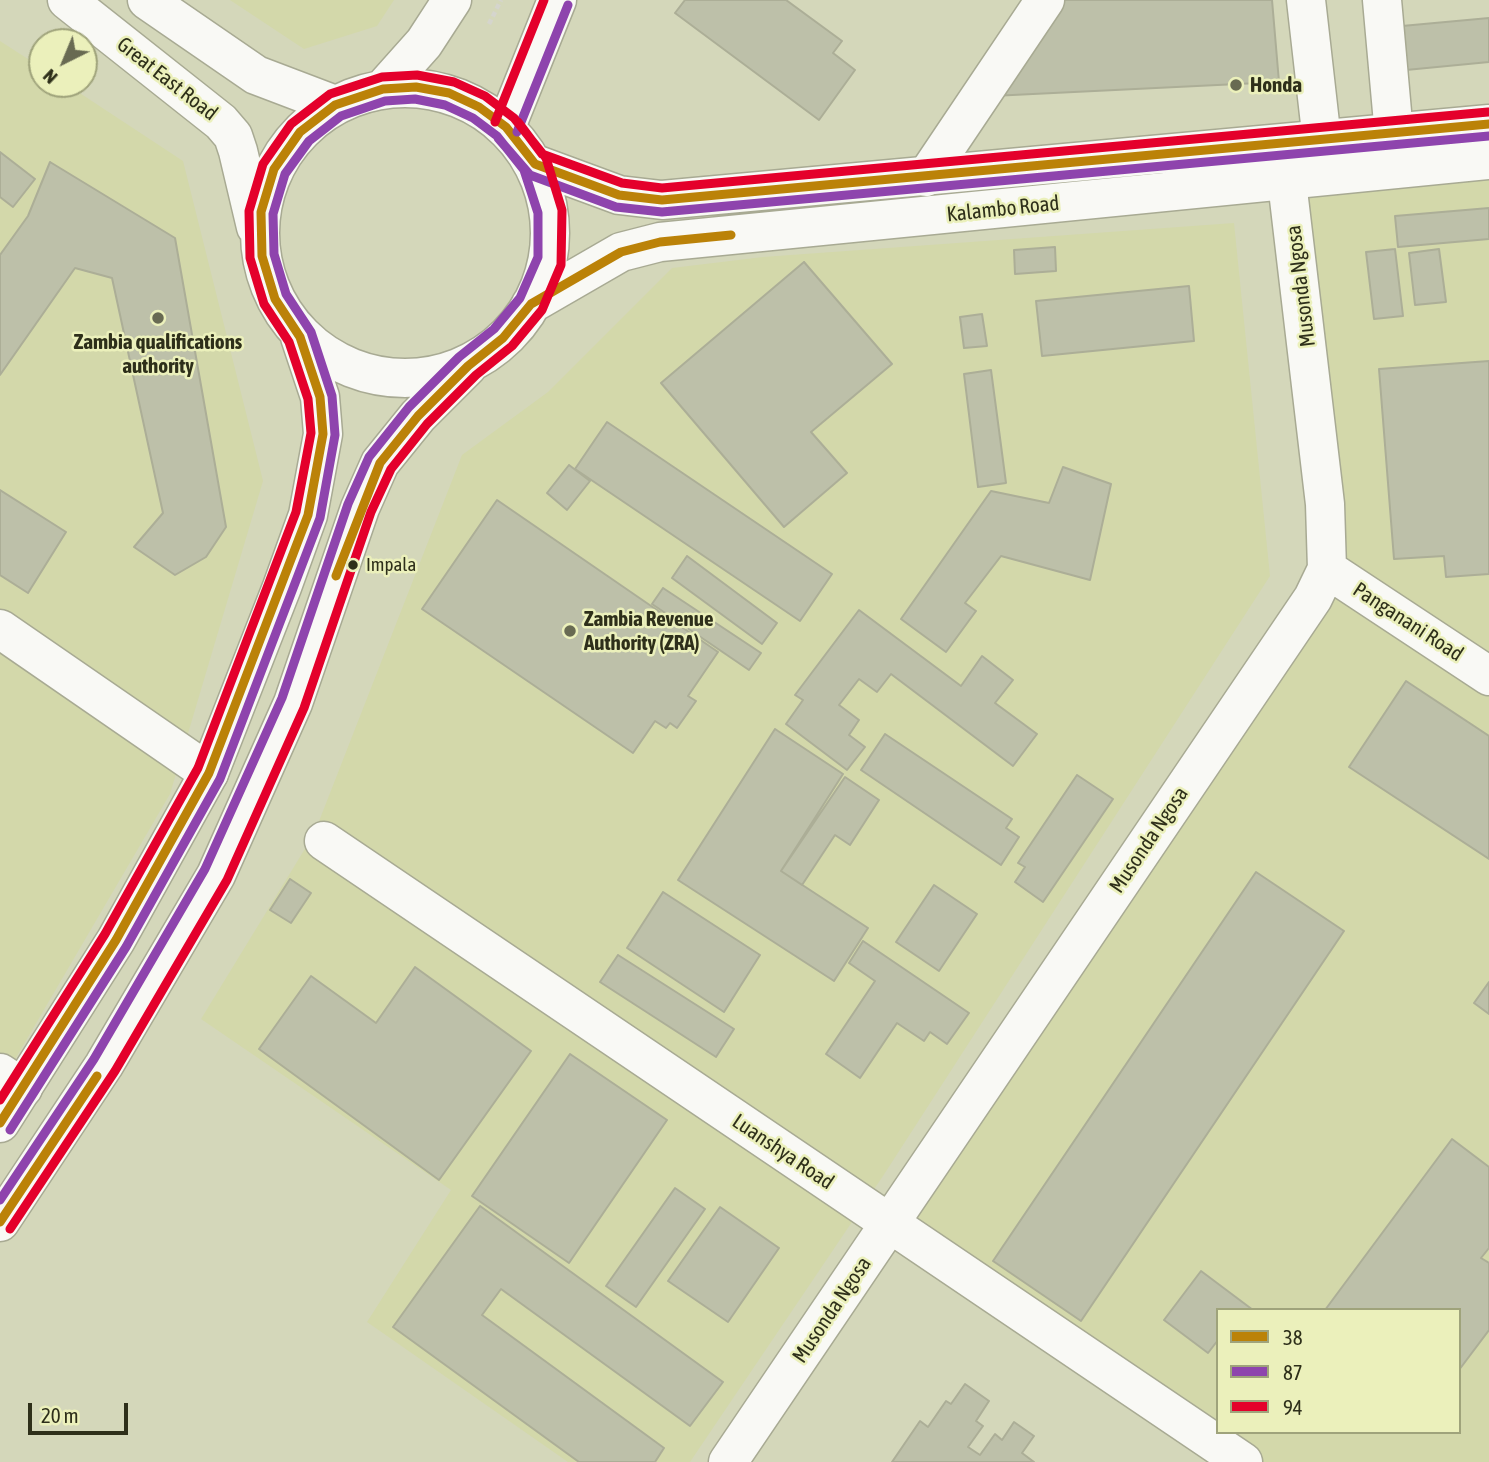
<!DOCTYPE html>
<style>
body{margin:0}
#map{position:relative;width:1489px;height:1462px;overflow:hidden;background:#d4d7ba;font-family:"Asap Condensed",sans-serif}
canvas{display:block}
.legend{position:absolute;left:1216px;top:1308px;width:245px;height:126px;box-sizing:border-box;background:#ebf0bb;border:2px solid #9fa37b;margin:0;padding:9px 12px;list-style:none;font-size:21px;color:#2e2f1a}
.legend li{display:flex;align-items:center;gap:14px;height:35px}
.legend b{width:35px;border:2px solid #9fa37b}
.north{position:absolute;left:28px;top:28px;width:70px;height:70px;box-sizing:border-box;background:#ebf0bb;border:2px solid #9fa37b;border-radius:50%;rotate:223deg;font-size:19px;font-weight:700;line-height:28px;text-align:center;color:#2e2f1a}
.north::after{content:'';display:block;margin:auto;width:24px;height:32px;background:#686a52;clip-path:polygon(50% 0,100% 100%,50% 72%,0 100%)}
.scale{position:absolute;left:28px;top:1403px;width:100px;height:32px;box-sizing:border-box;border:4px solid #2e2f1a;border-top:0;padding-left:9px;font-size:21px;line-height:24px;white-space:nowrap;color:#2e2f1a;-webkit-text-stroke:5px #ebf0bb;paint-order:stroke}
</style>
<div id="map">
<canvas width="1489" height="1462"></canvas>
<ul class="legend">
<li><b style="height:9px;background:#bb8208"></b>38</li>
<li><b style="height:9px;background:#8e44ad"></b>87</li>
<li><b style="height:9px;background:#e4002b"></b>94</li>
</ul>
<div class="north">N</div>
<div class="scale">20 m</div>
</div>
<script>
const g = document.querySelector('canvas').getContext('2d');
g.lineJoin = 'round';
function fillPath(path, color) {
  g.fillStyle = color;
  g.fill(path, 'evenodd');
}
function toPath(rows) {
  const path = new Path2D();
  for (const r of rows) {
    if (r.length === 3) {
      path.moveTo(r[0] + r[2], r[1]);
      path.arc(r[0], r[1], r[2], 0, 2 * Math.PI);
      continue;
    }
    path.moveTo(r[0], r[1]);
    for (let i = 2; i < r.length; i += 2) path.lineTo(r[i], r[i + 1]);
  }
  return path;
}
function strokePath(path, color, width, dash) {
  g.strokeStyle = color;
  g.lineWidth = width;
  g.lineCap = dash ? 'butt' : 'round';
  g.setLineDash(dash || []);
  g.stroke(path);
}
function write(font, color, halo, rows, align = 'center') {
  g.font = font + ' "Asap Condensed",sans-serif';
  g.lineWidth = 5;
  g.setLineDash([]);
  g.textBaseline = 'middle';
  g.strokeStyle = halo;
  g.fillStyle = color;
  for (const [text, x, y, turn = 0] of rows) {
    g.save();
    g.translate(x, y);
    g.rotate((+turn || 0) * Math.PI / 180);
    g.textAlign = isNaN(turn) ? turn : align;
    if (halo) g.strokeText(text, 0, 0);
    g.fillText(text, 0, 0);
    g.restore();
  }
}
const built = toPath([
 [230,0,394,0,377,26,304,49],
 [0,41,42,68,42,84,66,84,183,161,263,481,170,794,0,1085],
 [1489,135,1489,1462,1239,1462,900,1234,1335,575,1271,156],
 [1218,1310,1459,1310,1459,1432,1218,1432],
 [1234,223,1270,576,883,1176,690,1462,568,1462,367,1322,451,1190,201,1019,314,834,462,455,548,392,672,268,763,257]
]);
const building = toPath([
 [685,0,786,0,842,41,833,53,855,70,819,120,675,13,685,0],
 [1056,0,1272,0,1279,82,992,96,1056,0],
 [1489,18,1489,62,1406,70,1402,26,1489,18],
 [0,152,35,179,13,207,0,197,0,152],
 [50,162,175,238,226,527,206,557,175,575,134,547,163,513,112,278,75,268,0,375,0,255,28,216,50,162],
 [1489,208,1489,239,1398,247,1395,216,1489,208],
 [1055,247,1056,271,1015,274,1014,250,1055,247],
 [1395,249,1403,316,1374,319,1366,252,1395,249],
 [1439,249,1446,302,1415,305,1409,253,1439,249],
 [804,262,892,364,811,432,847,473,784,527,661,383,804,262],
 [1189,286,1194,341,1042,356,1036,301,1189,286],
 [982,314,987,346,964,348,960,317,982,314],
 [1489,361,1489,574,1446,577,1444,556,1394,559,1379,369,1489,361],
 [991,370,1006,483,978,487,964,374,991,370],
 [607,422,832,574,800,621,575,469,607,422],
 [569,465,590,481,567,510,547,493,569,465],
 [1063,467,1111,484,1090,580,1001,556,965,603,976,611,946,652,901,619,991,491,1049,503,1063,467],
 [0,490,66,532,28,593,0,575,0,490],
 [497,500,718,652,688,696,696,701,677,728,670,723,666,728,655,721,633,753,422,609,497,500],
 [687,556,777,623,762,644,672,578,687,556],
 [663,588,761,653,749,670,652,604,663,588],
 [859,610,961,686,982,656,1013,680,995,703,1037,734,1013,766,891,674,877,692,859,679,839,705,859,720,849,735,865,747,847,770,786,724,803,700,795,695,859,610],
 [1406,681,1489,736,1489,859,1349,767,1406,681],
 [775,729,843,774,781,871,868,928,834,981,678,880,775,729],
 [885,734,1012,819,1006,828,1019,837,1001,865,861,770,885,734],
 [1077,775,1113,799,1043,902,1015,882,1025,867,1018,863,1077,775],
 [845,777,879,800,850,845,835,835,802,885,781,871,845,777],
 [1256,872,1344,931,1081,1321,993,1261,1256,872],
 [290,879,311,893,291,923,270,910,290,879],
 [934,885,977,914,939,971,896,942,934,885],
 [663,892,760,955,724,1012,627,948,663,892],
 [863,941,969,1013,947,1044,930,1032,924,1041,897,1023,860,1078,826,1054,875,981,849,963,863,941],
 [618,955,734,1029,716,1057,600,982,618,955],
 [415,967,531,1051,439,1180,259,1049,311,976,376,1023,415,967],
 [1489,982,1489,1014,1474,1003,1489,982],
 [570,1054,667,1120,569,1263,472,1196,570,1054],
 [1452,1139,1489,1167,1489,1248,1481,1258,1489,1263,1489,1330,1459,1370,1459,1310,1325,1310,1452,1139],
 [675,1188,705,1209,636,1307,606,1286,675,1188],
 [480,1206,723,1382,690,1426,501,1289,482,1315,664,1448,655,1462,579,1462,393,1327,480,1206],
 [720,1207,779,1248,728,1322,668,1281,720,1207],
 [1201,1271,1253,1310,1218,1310,1218,1340,1208,1353,1164,1320,1201,1271],
 [965,1384,989,1401,976,1421,983,1426,968,1447,980,1455,995,1434,1002,1440,1014,1422,1034,1436,1022,1453,1034,1462,892,1462,920,1421,928,1427,946,1401,951,1404,965,1384]
]);
const path = toPath([
 [489,24,501,0]
]);
const minor = toPath([
 [1306,0,1322,141],
 [1382,0,1394,134],
 [926,177,1045,0],
 [1327,569,1489,676],
 [0,629,209,773],
 [324,841,1243,1462],
 [0,1073,23,1088],
 [728,1462,1313,598,1327,569,1325,504,1283,148]
]);
const major = toPath([
 [67,0,221,122,233,136,238,151,256,227],
 [147,0,256,75,335,105],
 [405,233,145],
 [383,89,424,43,452,0],
 [506,127,557,0],
 [535,164,619,195,662,200,1489,124],
 [531,304,621,252,660,242,1489,160],
 [0,1123,116,940,209,773,282,587,308,515,323,434,320,397,300,337],
 [0,1222,104,1065,216,875,293,703,360,508,380,463,418,416,468,366]
]);
const bus1 = toPath([
 [336,576,380,463,418,416,468,366,503,338,531,304,621,252,660,242,731,235],
 [0,1123,116,940,209,773,308,515,323,434,320,397,300,337,275,299,262,256,261,212,274,169,300,132,335,105,383,89,416,87,449,93,479,107,506,127,535,164,619,195,662,200,1489,124],
 [0,1222,97,1076]
]);
const bus2 = toPath([
 [517,132,568,5],
 [498,138,530,175,616,207,662,212,1489,136],
 [0,1200,94,1059,205,869,282,698,348,504,369,457,409,407,459,357,494,329,520,298,538,257,538,213,524,170,497,136,473,118,445,105,415,99,385,101,341,116,309,141,285,174,273,214,274,254,286,294,311,332,332,396,335,435,320,518,220,779,126,947,10,1130]
]);
const bus3 = toPath([
 [495,122,544,0],
 [518,122,542,154,622,183,662,188,1488,112],
 [0,1100,105,934,198,768,296,512,311,433,308,399,289,342,264,304,250,258,249,211,263,164,291,124,330,94,382,77,417,75,454,82,485,96,514,118,546,158,562,210,561,265,542,310,512,346,476,375,427,424,391,469,371,512,304,708,227,880,115,1071,10,1229]
]);
const markers = [
 [1236,85,7,"#686a52"],
 [158,318,7,"#686a52"],
 [353,565,6,"#2e2f1a"],
 [570,631,7,"#686a52"]
];
const busNames = [
 ["Impala",366,565]
];
const streetNames = [
 ["Great East Road",167,79,38],
 ["Kalambo Road",1003,209,-6],
 ["Musonda Ngosa",1301,286,-97],
 ["Panganani Road",1408,622,33],
 ["Musonda Ngosa",1149,840,-56],
 ["Luanshya Road",783,1152,34],
 ["Musonda Ngosa",832,1310,-56]
];
const poiNames = [
 ["Honda",1250,85],
 ["Zambia qualifications",158,342,"center"],
 ["authority",158,366,"center"],
 ["Zambia Revenue",584,619],
 ["Authority (ZRA)",584,643]
];
fillPath(built, '#d3d8aa');
fillPath(building, '#bdc0a9');
strokePath(building, '#acae97', 2);
strokePath(minor, '#a8aa93', 41);
strokePath(major, '#a8aa93', 41);
strokePath(path, '#d5d5cd', 4.5, [5, 3.5]);
strokePath(minor, '#f9f9f5', 38);
strokePath(major, '#f9f9f5', 38);
strokePath(bus1, '#bb8208', 9);
strokePath(bus2, '#8e44ad', 9);
strokePath(bus3, '#e4002b', 9);
for (const [x, y, r, color] of markers) {
  const dot = new Path2D();
  dot.arc(x, y, r, 0, 2 * Math.PI);
  g.fillStyle = color;
  g.fill(dot);
  strokePath(dot, '#ebf0bb', 2.5);
}
write('19px', '#2e2f1a', '#ebf0bb', busNames, 'left');
write('21px', '#2e2f1a', '#ebf0bb', streetNames);
write('bold 21px', '#2e2f1a', '#ebf0bb', poiNames, 'left');
</script>
